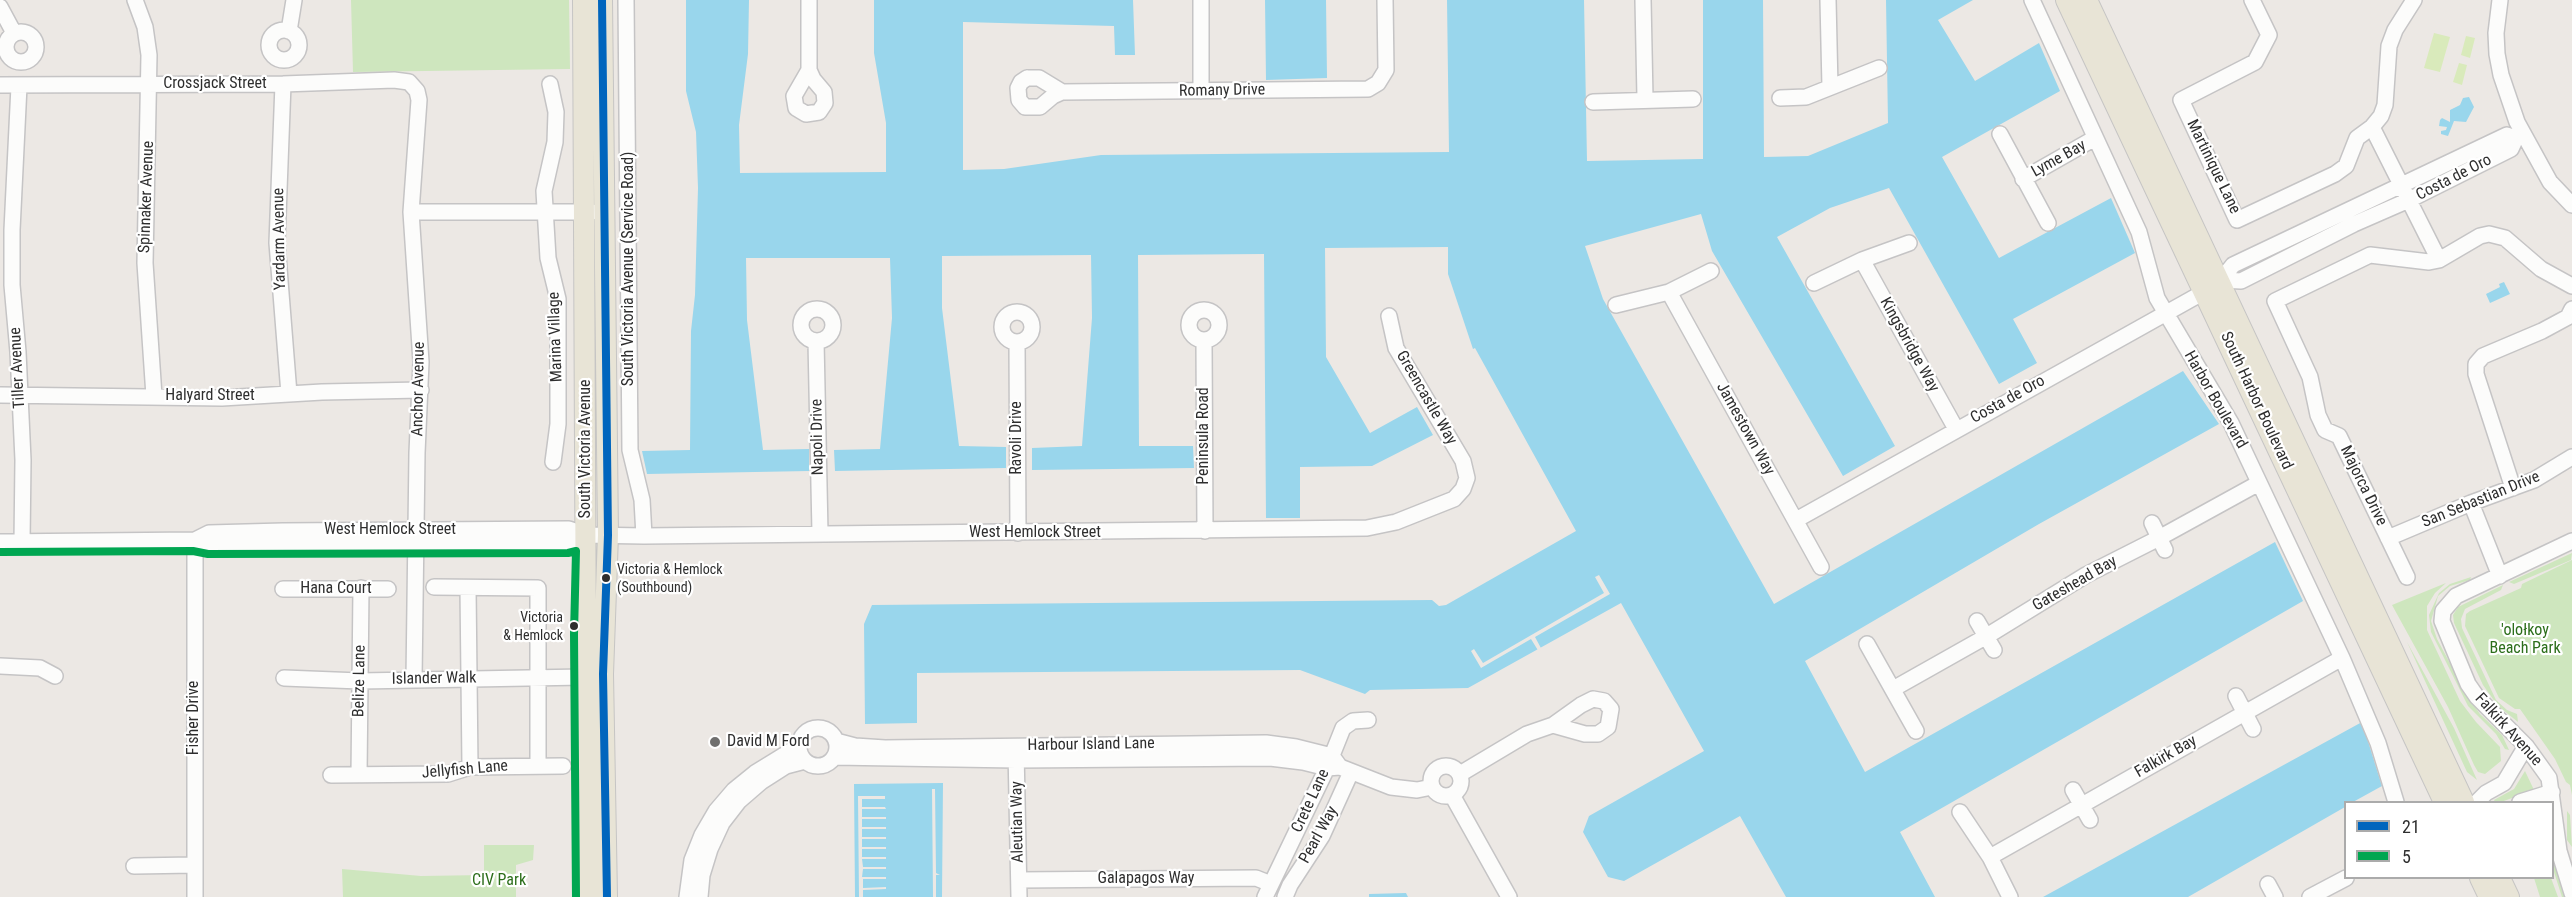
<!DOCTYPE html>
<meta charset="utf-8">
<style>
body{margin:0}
#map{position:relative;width:2572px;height:897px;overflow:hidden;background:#ece8e4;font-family:"Roboto Condensed",sans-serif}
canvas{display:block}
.legend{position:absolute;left:2344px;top:801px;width:210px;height:78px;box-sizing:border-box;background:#fff;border:2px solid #ababab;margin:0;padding:8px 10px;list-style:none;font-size:18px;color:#2e2e2e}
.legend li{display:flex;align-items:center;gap:12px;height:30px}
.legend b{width:30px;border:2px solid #ababab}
</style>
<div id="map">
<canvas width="2572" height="897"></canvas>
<ul class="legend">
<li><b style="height:8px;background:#0065bd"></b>21</li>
<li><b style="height:8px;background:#00a651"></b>5</li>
</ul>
</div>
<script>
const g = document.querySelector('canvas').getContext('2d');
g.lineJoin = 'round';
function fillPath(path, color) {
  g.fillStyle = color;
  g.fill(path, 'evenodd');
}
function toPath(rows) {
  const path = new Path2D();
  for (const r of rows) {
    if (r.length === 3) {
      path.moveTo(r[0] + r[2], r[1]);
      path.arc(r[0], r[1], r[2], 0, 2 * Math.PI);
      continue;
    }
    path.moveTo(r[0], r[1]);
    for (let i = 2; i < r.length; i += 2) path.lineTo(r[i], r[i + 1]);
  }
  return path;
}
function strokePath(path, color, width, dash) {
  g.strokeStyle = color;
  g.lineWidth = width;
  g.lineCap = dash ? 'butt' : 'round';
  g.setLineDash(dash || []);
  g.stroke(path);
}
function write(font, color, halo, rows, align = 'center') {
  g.font = font + ' "Roboto Condensed",sans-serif';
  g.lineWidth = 4.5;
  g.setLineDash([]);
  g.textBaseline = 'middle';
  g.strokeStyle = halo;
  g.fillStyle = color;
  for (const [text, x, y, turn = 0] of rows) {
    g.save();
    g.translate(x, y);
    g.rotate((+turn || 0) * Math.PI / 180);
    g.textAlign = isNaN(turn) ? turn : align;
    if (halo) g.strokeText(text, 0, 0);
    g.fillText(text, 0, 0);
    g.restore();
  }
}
const green = toPath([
 [351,0,569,0,570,69,353,72],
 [2572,553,2571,560,2514,584,2509,582],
 [2572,560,2572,795,2570,785,2566,782,2555,759,2520,709,2515,709,2499,698,2465,626,2466,614,2470,611,2521,588,2522,584],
 [2471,577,2470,580,2450,586,2438,596,2431,621,2437,639,2468,697,2480,714,2502,735,2509,750,2505,749,2496,734,2468,706,2431,632,2429,615,2439,593,2450,584],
 [2446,583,2435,593,2427,606,2427,630,2460,701,2476,722,2500,747,2501,761,2485,774,2478,772,2474,765,2448,707,2392,605],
 [2503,585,2501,590,2465,609,2461,619,2462,628,2496,700,2507,710,2517,714,2518,722,2498,706,2483,685,2454,623,2453,615,2458,607],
 [2407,642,2454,728,2477,780,2467,772],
 [2525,771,2534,790,2501,802,2495,802,2494,800,2514,789],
 [2567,811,2570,815,2572,847,2567,840],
 [484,845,534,845,533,860,516,865,516,897,343,897,342,869,421,876,484,875],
 [2552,847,2557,870,2567,897,2562,897,2553,869],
 [2534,878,2551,878,2558,897,2540,897]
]);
const pitch = toPath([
 [2434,33,2450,37,2440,72,2424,68],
 [2466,36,2475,38,2470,58,2461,55],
 [2459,63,2467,65,2462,85,2453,82]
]);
const water = toPath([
 [686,0,749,0,748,54,739,125,740,173,886,172,886,123,874,53,874,0,1133,0,1135,55,1115,55,1114,26,963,22,963,170,1004,169,1101,155,1449,152,1447,0,1584,0,1587,161,1703,159,1703,0,1763,0,1764,157,1808,156,1888,123,1886,0,1973,0,1938,20,1975,81,2039,43,2060,91,1942,157,1999,258,2111,198,2135,253,2013,319,2037,363,1999,384,1889,188,1830,208,1777,237,1895,446,1843,476,1712,251,1701,214,1585,246,1603,299,1774,604,2183,371,2219,424,2039,524,1805,661,1865,772,2275,542,2303,601,1900,832,1935,897,1786,897,1740,816,1624,881,1608,877,1583,832,1589,816,1704,751,1621,603,1468,688,1370,690,1365,694,1300,670,917,673,917,723,865,724,864,624,872,605,1432,600,1439,606,1446,605,1576,531,1475,348,1473,349,1448,274,1448,247,1325,248,1326,357,1370,433,1417,407,1433,435,1372,466,1300,467,1300,518,1266,518,1264,254,1138,255,1139,446,1193,446,1194,468,1032,470,1032,448,1082,446,1092,318,1091,255,942,256,942,308,959,446,1006,447,1006,468,835,471,834,450,880,449,892,318,890,258,746,258,747,320,763,450,809,449,809,471,647,474,642,451,690,450,691,331,695,295,698,188,696,132,686,91],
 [1265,0,1326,0,1327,78,1266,80],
 [2469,97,2474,107,2466,122,2454,121,2448,136,2441,134,2441,131,2446,130,2447,127,2439,126,2440,120,2442,118,2450,122,2450,110,2460,105,2463,98],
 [2504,282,2510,294,2490,303,2486,294,2500,287,2499,284],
 [2362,722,2382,786,2353,802,2346,802,2345,807,2188,897,2043,897],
 [943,783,942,897,855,897,854,784],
 [1406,893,1408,897,1369,897,1369,894]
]);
const pier = toPath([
 [1599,575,1610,594,1535,637,1542,650,1539,652,1531,639,1481,668,1471,651,1474,649,1483,663,1604,593,1595,577],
 [932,789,935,789,936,873,940,875,936,875,936,897,933,897],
 [858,796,885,796,885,799,862,799,862,807,885,807,886,809,862,809,862,817,886,817,886,819,862,819,862,827,886,827,886,829,862,829,862,837,886,837,886,839,862,839,862,847,886,847,886,849,862,849,862,857,886,857,886,859,862,859,863,867,886,867,886,869,863,869,862,877,886,877,886,879,863,879,863,888,886,887,886,889,863,890,863,897,859,897]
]);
const minor = toPath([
 [135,0,145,27,149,55,145,263,154,396],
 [626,0,630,450,642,500,644,536],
 [809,0,809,70,813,79,824,92,825,103,819,112,806,114,796,108,794,96,809,70],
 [1201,0,1201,91],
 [1643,0,1645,98],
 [1828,0,1830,87],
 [2032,0,2139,232,2157,298,2231,423,2342,658,2378,743,2396,802],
 [2252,0,2269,35,2255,62,2181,100,2237,220,2335,174,2346,166,2357,138,2372,127,2381,116,2385,105,2389,46,2395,30,2414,0],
 [2500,0,2496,33,2497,54,2501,75,2517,122,2550,182,2572,205],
 [0,7,14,33],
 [284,45,15],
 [289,31,294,0],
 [21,47,15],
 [1027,78,1039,78,1062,92,1053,96,1040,107,1025,107,1019,100,1018,88,1021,82,1027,78],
 [283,84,277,243,289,394],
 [550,84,556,112,555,142,544,191,548,258,558,299,558,424,553,462],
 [0,85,283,84,394,80,409,82,417,91,419,100,411,212,421,362,417,453,414,679],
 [19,86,12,230,12,285,18,352,23,460,22,542],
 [1062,92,1368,89,1378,83,1386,70,1385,0],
 [1780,98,1806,97,1879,68],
 [1593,102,1693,99],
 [2372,127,2439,260],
 [2000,134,2048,223],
 [2023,179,2095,138],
 [411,212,592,212],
 [1862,260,1956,429],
 [2221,280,2241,281,2354,224,2409,200,2511,149,2516,138,2523,135],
 [1814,283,1862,260,1909,243],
 [1669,292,1821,567],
 [1616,305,1669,292,1711,271],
 [817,325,16],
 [1204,325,15],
 [1017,327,15],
 [816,341,820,533],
 [1204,341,1205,531],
 [1017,342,1018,533],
 [0,395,222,398,322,392,421,390],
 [2513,488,2476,374,2476,364,2483,356,2542,331,2568,317,2572,309],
 [2471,503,2500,576],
 [1796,520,2204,292,2221,280,2233,265,2507,135,2516,138],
 [2152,523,2165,550],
 [2388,538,2471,503,2534,480,2572,457],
 [195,540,209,533,283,531,569,529,587,535,644,536,1367,528,1396,522,1454,499,1463,489,1467,478,1463,461,1396,348,1389,316],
 [2572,541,2456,596,2443,611,2442,621,2468,684,2477,697,2526,746,2549,778,2559,851,2572,893],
 [0,542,195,540,208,544,568,543,587,535],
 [2407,577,2339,436,2325,430,2318,415,2310,377,2275,301,2370,255,2429,262,2439,260,2480,236,2489,234,2505,238,2541,269,2572,286],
 [434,587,538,588,538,766],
 [468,588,470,767],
 [283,589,388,589],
 [1977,621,1994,650],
 [1867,644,1916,731],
 [0,666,40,668,55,676],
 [284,678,360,681,584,677],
 [1893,689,1987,636,2086,575,2159,538,2259,483],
 [2236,696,2253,729],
 [818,747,19],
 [836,741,855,746,885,748,1266,743,1296,747,1332,756,1340,767],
 [1016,750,1019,897],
 [834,757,1016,760,1270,758,1303,762,1327,768,1340,767,1391,787,1417,790,1432,787],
 [1446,781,15],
 [1460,774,1527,734,1553,725,1581,705,1593,699,1604,701,1611,709,1608,727,1598,734,1585,734,1553,725],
 [331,775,448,774,470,767,563,766],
 [359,775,361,588],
 [2073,790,2090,820],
 [1452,795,1509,897],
 [2477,802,2486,793,2504,783,2526,746],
 [2520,802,2552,792],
 [1960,812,1990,857,2010,897],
 [1990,857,2342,658],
 [134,866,194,865],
 [1019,880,1256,878,1271,884],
 [2268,884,2275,897],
 [195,897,195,540],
 [687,897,692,860,702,835,716,811,734,790,755,773,799,746],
 [700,897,702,875,710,849,722,823,739,801,761,782,786,766,805,761],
 [1265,897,1327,768,1343,728,1353,721,1368,720],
 [1285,897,1290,885,1322,836,1351,772],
 [2310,897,2346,878]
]);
const major = toPath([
 [583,0,587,897],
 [602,0,608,535,603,674,607,897],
 [2066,0,2444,802],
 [2087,0,2464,802],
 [2480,878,2489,897],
 [2500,878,2509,897]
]);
const bus1 = toPath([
 [602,0,608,535,603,674,607,897]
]);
const bus2 = toPath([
 [0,552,193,551,208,554,568,553,576,551,574,634,576,897]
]);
const markers = [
 [606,578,5,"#2e2e2e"],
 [574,626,5,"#2e2e2e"],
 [715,742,6,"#706f6e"]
];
const busNames = [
 ["Victoria & Hemlock",617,570],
 ["(Southbound)",617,588],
 ["Victoria",563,618,"right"],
 ["& Hemlock",563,636,"right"]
];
const streetNames = [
 ["Crossjack Street",215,84],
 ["Romany Drive",1222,91,-1],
 ["Lyme Bay",2059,159,-29],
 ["Martinique Lane",2213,167,64],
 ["Costa de Oro",2454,178,-27],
 ["Spinnaker Avenue",147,197,-88],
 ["Yardarm Avenue",280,239,-91],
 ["South Victoria Avenue (Service Road)",629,269,-90],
 ["Marina Village",556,337,-92],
 ["Kingsbridge Way",1909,345,61],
 ["Tiller Avenue",18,368,-93],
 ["Anchor Avenue",419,389,-89],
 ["Halyard Street",210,396],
 ["Greencastle Way",1426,398,60],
 ["Costa de Oro",2008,400,-29],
 ["Harbor Boulevard",2215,400,60],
 ["South Harbor Boulevard",2256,401,65],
 ["Jamestown Way",1745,429,61],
 ["Peninsula Road",1204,436,-90],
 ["Napoli Drive",818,437,-91],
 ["Ravoli Drive",1017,438,-90],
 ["South Victoria Avenue",586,449,-90],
 ["Majorca Drive",2363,486,64],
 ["San Sebastian Drive",2481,500,-22],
 ["West Hemlock Street",390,530],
 ["West Hemlock Street",1035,533],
 ["Gateshead Bay",2075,584,-30],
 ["Hana Court",336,589],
 ["Islander Walk",434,679,-1],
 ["Belize Lane",360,681,-89],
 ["Fisher Drive",194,718,-90],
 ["Falkirk Avenue",2508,730,48],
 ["Harbour Island Lane",1091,745,-1],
 ["Falkirk Bay",2166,757,-30],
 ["Jellyfish Lane",465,770,-5],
 ["Crete Lane",1311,801,-65],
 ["Aleutian Way",1018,822,-91],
 ["Pearl Way",1319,835,-61],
 ["Galapagos Way",1146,879]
];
const parkNames = [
 ["'olołkoy",2525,631],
 ["Beach Park",2525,649],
 ["CIV Park",499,881]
];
const poiNames = [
 ["David M Ford",727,742]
];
fillPath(green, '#cee6be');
fillPath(pitch, '#d9eabb');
fillPath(water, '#99d6ec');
fillPath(pier, '#ece8e4');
strokePath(minor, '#c5c4c5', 18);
strokePath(major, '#c6c5c4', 22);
strokePath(minor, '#fcfcfb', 15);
strokePath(major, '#e8e4d6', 20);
strokePath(bus1, '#0065bd', 8);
strokePath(bus2, '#00a651', 8);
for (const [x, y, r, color] of markers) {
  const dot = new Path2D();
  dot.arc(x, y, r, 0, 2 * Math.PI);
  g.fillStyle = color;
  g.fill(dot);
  strokePath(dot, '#fff', 2);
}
write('14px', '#2e2e2e', '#fff', busNames, 'left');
write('16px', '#2e2e2e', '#fff', streetNames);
write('16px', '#2c6e1b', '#fff', parkNames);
write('16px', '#2e2e2e', '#fff', poiNames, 'left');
</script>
